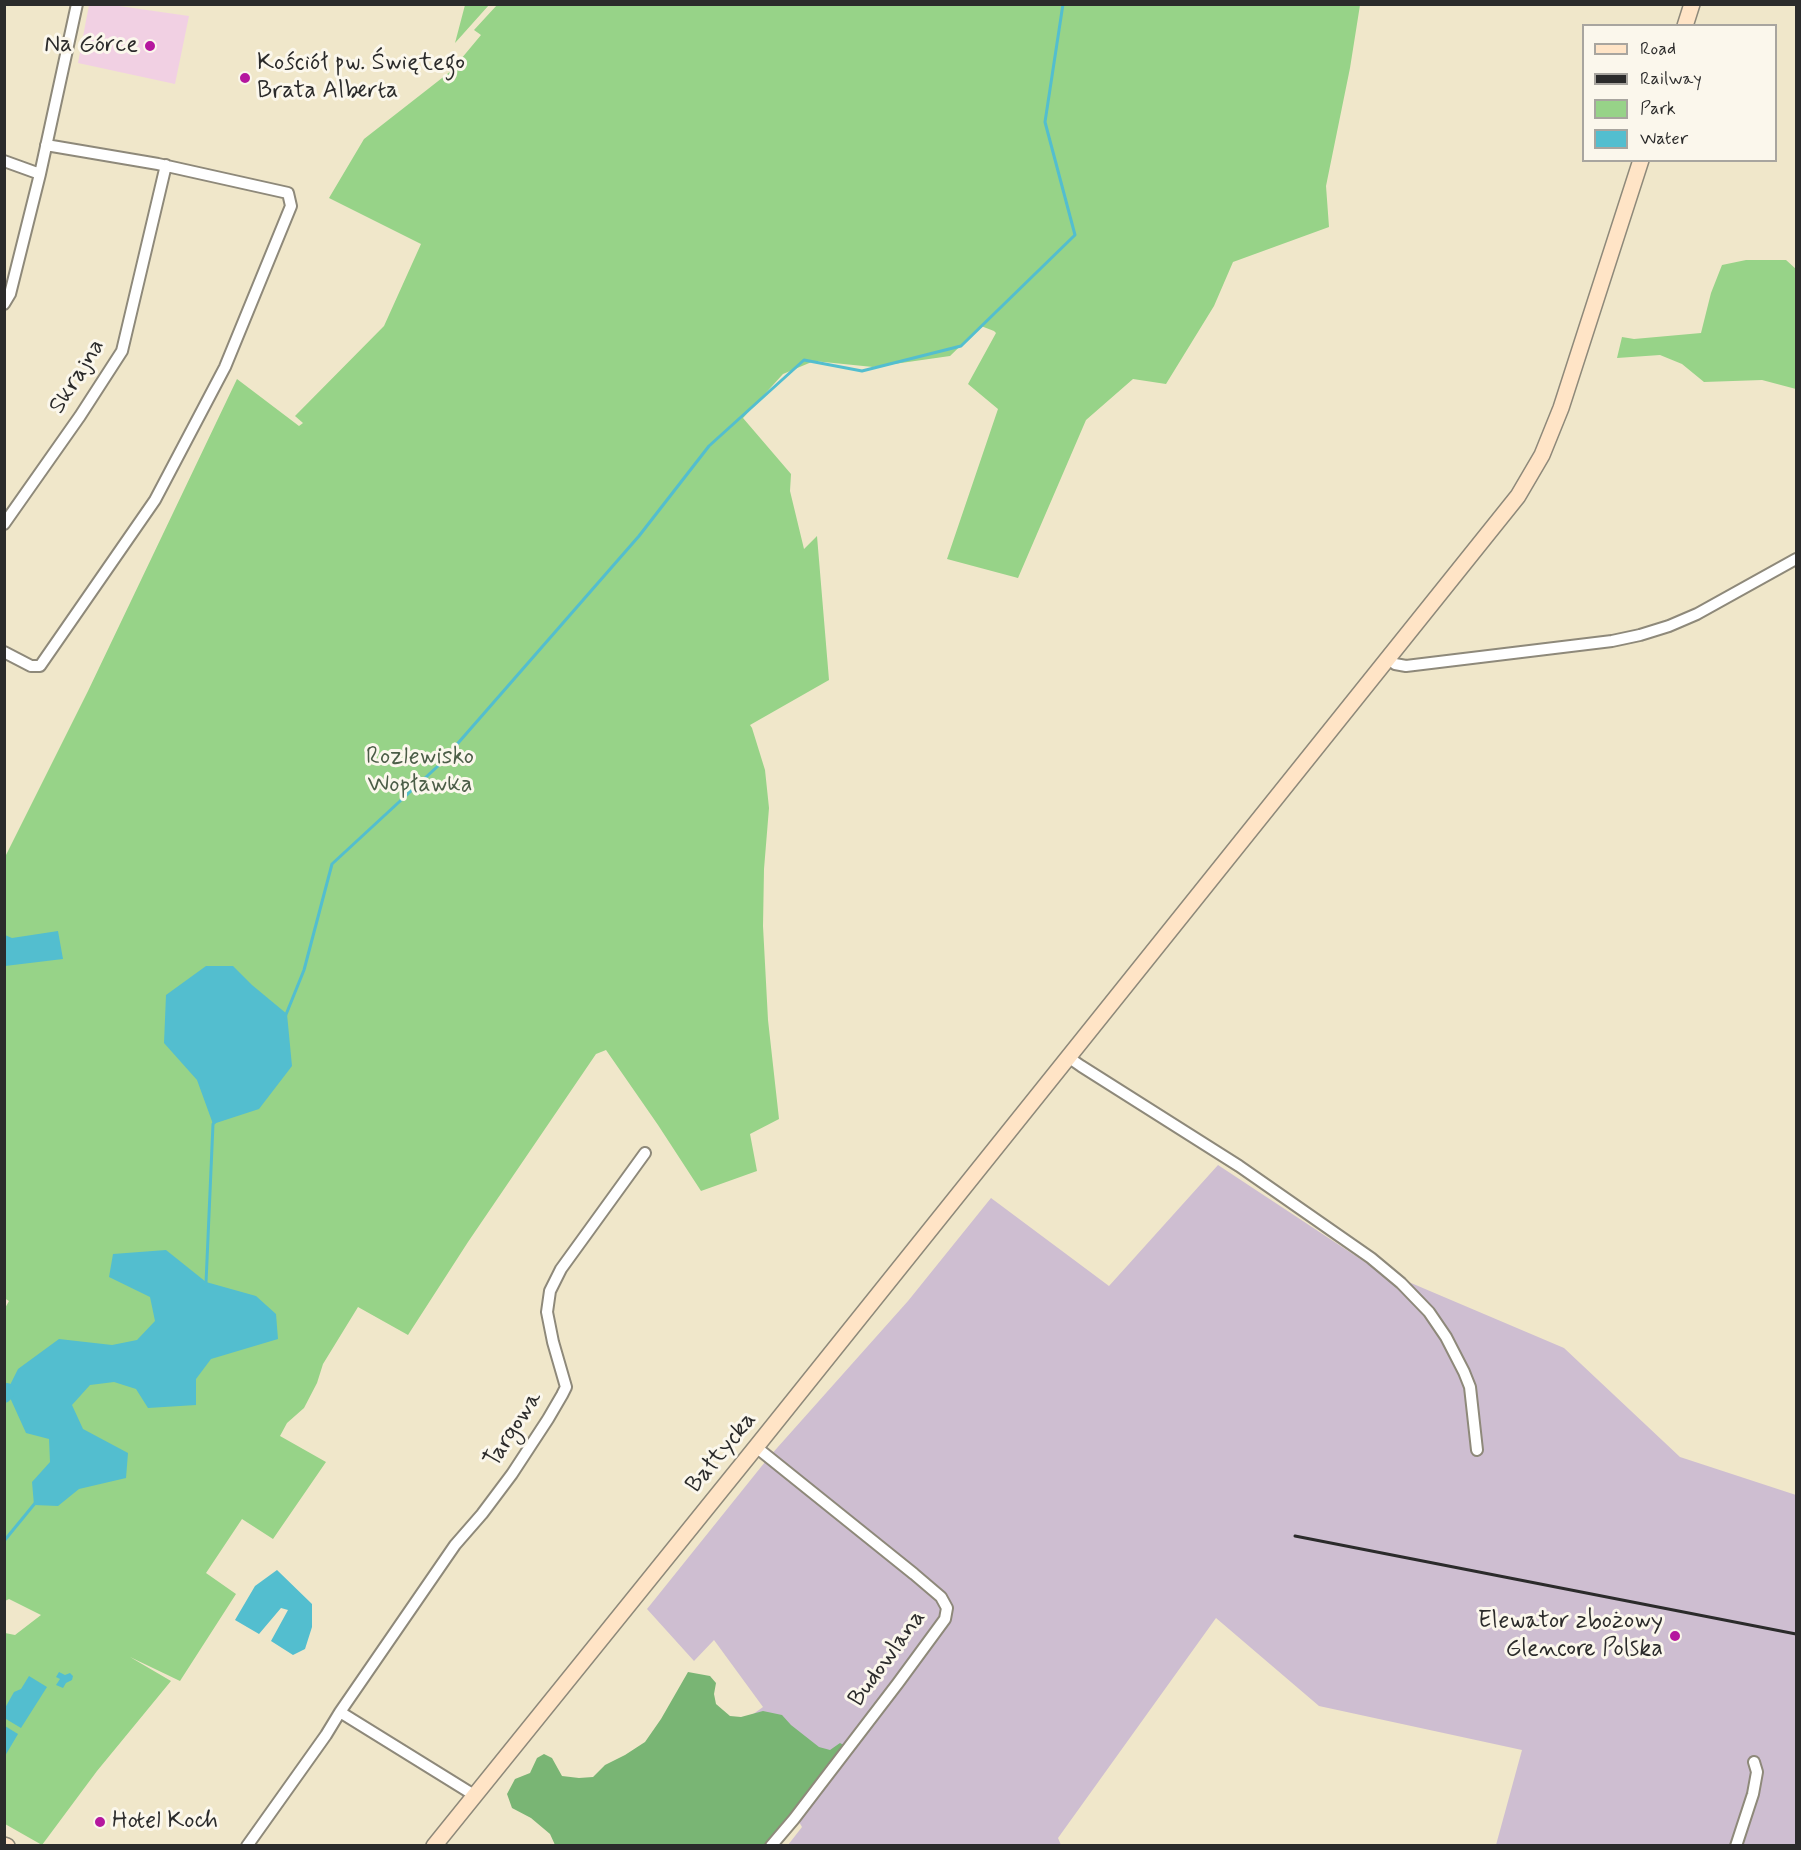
<!DOCTYPE html>
<meta charset="utf-8">
<style>
body{margin:0}
#map{position:relative;width:1801px;height:1850px;overflow:hidden;background:#f0e7ca;font-family:Mynerve,sans-serif}
canvas{display:block}
.frame{position:absolute;inset:0;border:6px solid #2b2b2b;pointer-events:none}
.legend{position:absolute;left:1582px;top:24px;width:195px;height:138px;box-sizing:border-box;background:#fbf7ec;border:2px solid #a8a59f;margin:0;padding:8px 10px;list-style:none;font-size:18px;color:#2b2b2b}
.legend li{display:flex;align-items:center;gap:12px;height:30px}
.legend b{width:30px;border:2px solid #a8a59f}
</style>
<div id="map">
<canvas width="1801" height="1850"></canvas>
<div class="frame"></div>
<ul class="legend">
<li><b style="height:8px;background:#ffe4c6"></b>Road</li>
<li><b style="height:8px;background:#2b2b2b"></b>Railway</li>
<li><b style="height:16px;background:#97d388"></b>Park</li>
<li><b style="height:16px;background:#53becf"></b>Water</li>
</ul>
</div>
<script>
const g = document.querySelector('canvas').getContext('2d');
g.lineJoin = 'round';
function fillPath(path, color) {
  g.fillStyle = color;
  g.fill(path, 'evenodd');
}
function toPath(rows) {
  const path = new Path2D();
  for (const r of rows) {
    path.moveTo(r[0], r[1]);
    for (let i = 2; i < r.length; i += 2) path.lineTo(r[i], r[i + 1]);
  }
  return path;
}
function strokePath(path, color, width, dash) {
  g.strokeStyle = color;
  g.lineWidth = width;
  g.lineCap = dash ? 'butt' : 'round';
  g.setLineDash(dash || []);
  g.stroke(path);
}
function write(font, color, halo, rows, align = 'center') {
  g.font = font + ' Mynerve,sans-serif';
  g.lineWidth = 6;
  g.setLineDash([]);
  g.textBaseline = 'middle';
  g.strokeStyle = halo;
  g.fillStyle = color;
  for (const [text, x, y, turn = 0] of rows) {
    g.save();
    g.translate(x, y);
    g.rotate((+turn || 0) * Math.PI / 180);
    g.textAlign = isNaN(turn) ? turn : align;
    if (halo) g.strokeText(text, 0, 0);
    g.fillText(text, 0, 0);
    g.restore();
  }
}
const built = toPath([
 [89,5,112,5,189,16,175,84,78,63]
]);
const industrial = toPath([
 [1218,1165,1371,1266,1564,1348,1680,1457,1796,1495,1796,1845,1496,1845,1522,1750,1319,1706,1216,1618,1058,1838,1061,1845,788,1845,802,1827,741,1723,763,1707,714,1640,694,1661,647,1609,769,1457,908,1301,991,1198,1109,1286]
]);
const green = toPath([
 [465,5,489,5,455,43],
 [497,5,1360,5,1350,68,1326,186,1329,227,1233,262,1214,306,1166,384,1133,379,1086,420,1018,578,947,559,998,409,968,384,996,333,994,331,981,326,950,356,873,367,814,361,783,374,743,418,791,474,790,491,804,549,817,536,829,680,750,725,752,728,765,770,769,808,764,869,763,926,768,1020,779,1119,750,1134,757,1171,701,1191,658,1125,606,1050,596,1054,468,1242,408,1335,358,1307,323,1364,317,1383,304,1408,287,1423,280,1436,326,1462,273,1539,242,1519,206,1573,236,1594,180,1681,130,1657,171,1681,97,1771,42,1845,5,1824,5,1633,15,1635,41,1615,9,1599,5,1601,4,1310,9,1301,4,1298,5,857,88,691,237,379,299,426,303,423,295,416,384,326,421,244,329,198,364,139,451,71,481,35,474,30],
 [1746,260,1786,260,1796,269,1796,389,1762,380,1704,382,1682,364,1660,355,1617,358,1622,337,1634,339,1701,333,1711,293,1722,265]
]);
const forest = toPath([
 [688,1672,710,1676,716,1683,714,1694,716,1704,730,1716,741,1717,763,1711,782,1715,791,1725,819,1747,830,1750,840,1743,847,1747,797,1810,764,1845,555,1845,550,1834,531,1818,512,1808,507,1794,515,1779,530,1773,537,1758,544,1754,552,1758,562,1776,579,1778,593,1777,605,1765,625,1755,645,1742,661,1719]
]);
const water = toPath([
 [58,931,63,959,5,966,5,973,5,935,12,938],
 [206,966,233,966,252,985,287,1014,292,1066,259,1109,213,1124,197,1080,164,1043,166,995],
 [166,1250,206,1282,256,1296,276,1314,278,1339,211,1359,196,1379,196,1405,148,1408,136,1389,114,1382,90,1385,72,1405,83,1429,128,1453,126,1478,79,1489,58,1506,34,1505,32,1482,50,1462,49,1439,26,1433,7,1391,18,1369,59,1339,112,1345,137,1340,155,1321,150,1297,109,1277,113,1254],
 [277,1570,312,1604,312,1627,305,1649,293,1655,271,1641,288,1610,281,1608,259,1634,235,1620,255,1586],
 [59,1672,65,1675,70,1673,73,1676,72,1680,66,1683,63,1688,56,1685,60,1679,56,1677],
 [29,1676,47,1687,21,1728,6,1719,5,1720,5,1708,14,1692,21,1689],
 [5,1726,18,1734,5,1756]
]);
const stream = toPath([
 [285,1017,304,970,332,864,438,766,639,536,709,446,804,360,862,371,961,346,1075,235,1045,122,1063,4],
 [204,1285,206,1283,213,1124,215,1122],
 [4,1541,36,1502]
]);
const river = toPath([
 [4,1395,7,1391]
]);
const street = toPath([
 [4,161,40,174],
 [4,304,10,294,40,174,77,4],
 [4,524,80,416,122,351,166,165],
 [4,652,31,666,40,666,155,500,225,367,291,206,288,193,158,164,46,145],
 [1389,659,1395,664,1406,666,1612,641,1640,635,1669,626,1697,614,1796,559],
 [1068,1057,1081,1066,1239,1166,1371,1258,1401,1283,1429,1312,1446,1337,1464,1372,1470,1387,1477,1450],
 [756,1447,914,1574,941,1597,947,1608,945,1619,898,1683,794,1819,771,1846],
 [340,1712,455,1545,482,1514,512,1474,548,1419,562,1395,566,1387,553,1342,547,1312,550,1291,561,1269,645,1153],
 [247,1846,326,1735,340,1712,474,1795],
 [1736,1846,1753,1794,1757,1772,1754,1762]
]);
const secondary = toPath([
 [1685,26,1692,4],
 [4,1845,7,1846],
 [434,1846,756,1447,1518,496,1542,455,1561,408,1641,160]
]);
const rail = toPath([
 [1295,1536,1796,1634]
]);
const markers = [
 [150,46,6,"#b5179e"],
 [245,78,6,"#b5179e"],
 [1675,1636,6,"#b5179e"],
 [100,1822,6,"#b5179e"]
];
const poiNames = [
 ["Na Górce",138,46],
 ["Kościół pw. Świętego",257,64,"left"],
 ["Brata Alberta",257,92,"left"],
 ["Elewator zbożowy",1663,1622],
 ["Glencore Polska",1663,1650],
 ["Hotel Koch",112,1822,"left"]
];
const streetNames = [
 ["Skrajna",78,377,-58],
 ["Targowa",514,1430,-57],
 ["Bałtycka",722,1453,-51],
 ["Budowlana",888,1659,-54]
];
const parkNames = [
 ["Rozlewisko",420,758],
 ["Wopławka",420,786]
];
fillPath(built, '#f1d0e3');
fillPath(industrial, '#cebed1');
fillPath(green, '#97d388');
fillPath(forest, '#79b574');
fillPath(water, '#53becf');
strokePath(stream, '#53becf', 3);
strokePath(river, '#53becf', 16);
strokePath(street, '#8e897a', 14);
strokePath(secondary, '#8e897a', 18);
strokePath(street, '#fff', 10);
strokePath(secondary, '#ffe4c6', 15);
strokePath(rail, '#2b2b2b', 3);
for (const [x, y, r, color] of markers) {
  const dot = new Path2D();
  dot.arc(x, y, r, 0, 2 * Math.PI);
  g.fillStyle = color;
  g.fill(dot);
  strokePath(dot, '#fbf7ec', 2);
}
write('24px', '#2b2b2b', '#fbf7ec', poiNames, 'right');
write('24px', '#2b2b2b', '#fbf7ec', streetNames);
write('24px', '#4b5d47', '#fbf7ec', parkNames);
</script>
